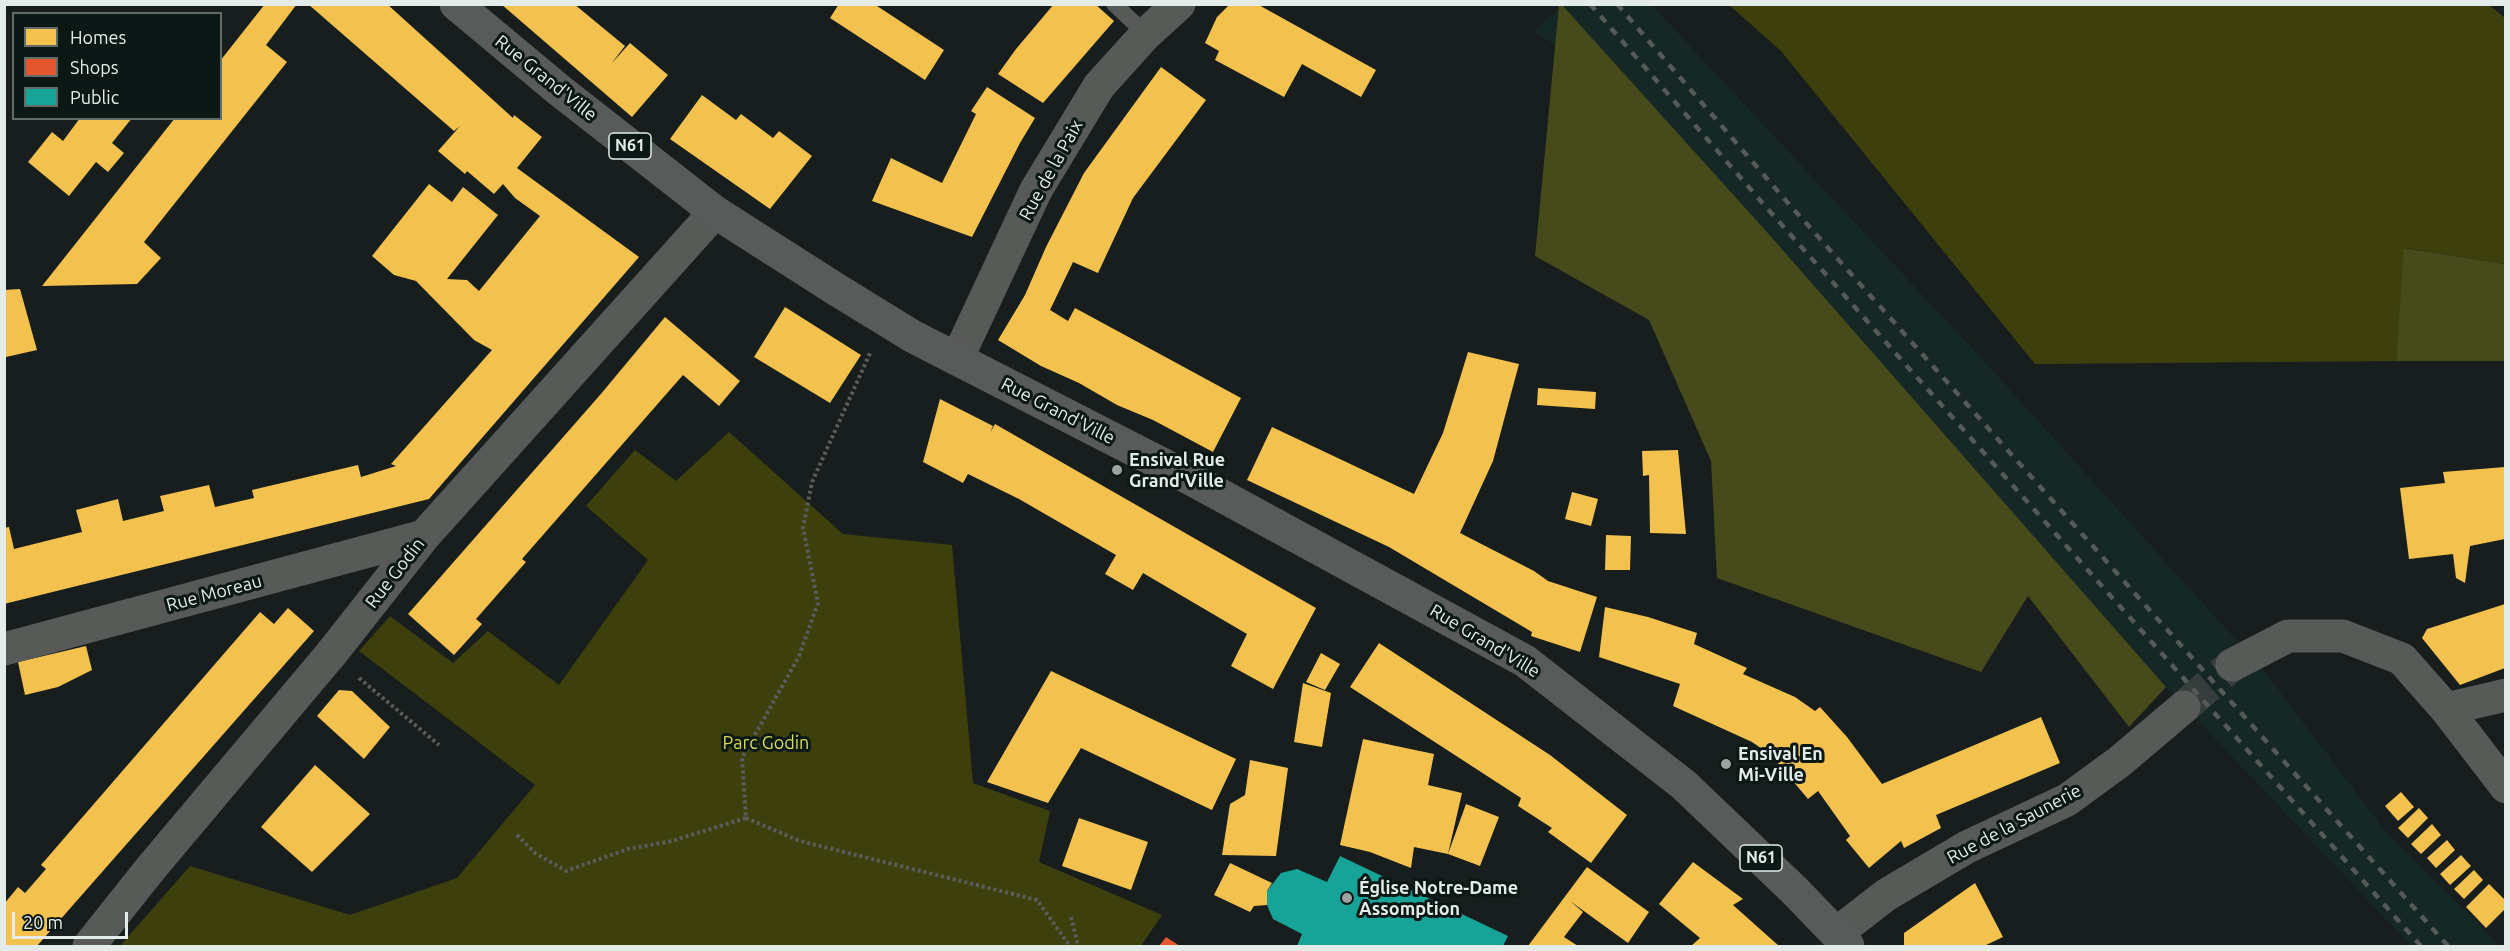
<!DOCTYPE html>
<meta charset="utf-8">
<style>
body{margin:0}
#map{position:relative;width:2510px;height:951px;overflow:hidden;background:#171e1d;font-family:Ubuntu,sans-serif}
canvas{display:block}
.frame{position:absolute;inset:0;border:6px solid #e4ecea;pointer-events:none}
.legend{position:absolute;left:12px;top:12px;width:210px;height:108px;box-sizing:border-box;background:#0b1815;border:2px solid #626d6a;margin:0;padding:8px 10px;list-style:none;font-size:18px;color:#e4ecea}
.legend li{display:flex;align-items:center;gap:12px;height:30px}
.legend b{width:30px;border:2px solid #626d6a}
.scale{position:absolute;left:12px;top:912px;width:116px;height:27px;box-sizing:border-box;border:3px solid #e4ecea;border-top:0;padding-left:8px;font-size:18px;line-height:21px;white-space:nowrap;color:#e4ecea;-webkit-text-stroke:4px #0b1815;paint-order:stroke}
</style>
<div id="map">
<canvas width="2510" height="951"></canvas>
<div class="frame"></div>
<ul class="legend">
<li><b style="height:16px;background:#f2c14e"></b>Homes</li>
<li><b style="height:16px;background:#e4572e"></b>Shops</li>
<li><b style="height:16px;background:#17a398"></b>Public</li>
</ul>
<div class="scale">20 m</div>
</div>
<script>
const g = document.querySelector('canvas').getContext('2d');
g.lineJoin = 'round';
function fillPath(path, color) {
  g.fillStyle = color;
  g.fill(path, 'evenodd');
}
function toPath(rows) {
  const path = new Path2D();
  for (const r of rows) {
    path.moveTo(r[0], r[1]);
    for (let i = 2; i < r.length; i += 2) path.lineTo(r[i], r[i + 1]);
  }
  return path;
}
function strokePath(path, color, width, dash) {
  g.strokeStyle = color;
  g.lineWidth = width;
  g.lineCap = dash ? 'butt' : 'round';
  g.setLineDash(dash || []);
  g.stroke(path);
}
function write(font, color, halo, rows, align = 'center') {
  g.font = font + ' Ubuntu,sans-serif';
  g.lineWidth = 6;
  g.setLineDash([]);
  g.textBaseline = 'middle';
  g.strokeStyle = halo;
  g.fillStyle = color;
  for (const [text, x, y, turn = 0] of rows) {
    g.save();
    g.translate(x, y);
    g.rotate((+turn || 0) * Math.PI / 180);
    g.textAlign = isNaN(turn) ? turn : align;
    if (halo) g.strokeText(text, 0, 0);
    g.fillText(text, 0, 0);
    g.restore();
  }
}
const built = toPath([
 [1564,5,1652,5,1987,364,2266,673,2383,828,2501,946,2411,946,2166,687,1766,231,1653,106,1533,31]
]);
const green = toPath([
 [1729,5,2489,5,2505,18,2505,264,2405,248,2396,361,2035,364,1781,51],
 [729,432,843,534,952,545,973,783,1050,811,1039,862,1162,915,1141,946,120,946,190,866,350,915,457,878,535,785,359,651,390,616,453,663,488,631,559,685,648,560,586,506,635,450,676,481]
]);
const forest = toPath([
 [1559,5,1562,5,1766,231,2166,687,2129,727,2028,596,1981,672,1717,578,1711,461,1649,320,1535,256],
 [2404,248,2505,264,2505,361,2396,361]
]);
const homes = toPath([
 [265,4,297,4,266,45,287,62,144,242,161,258,137,284,42,286,175,118,220,118,220,61],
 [308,4,387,4,513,118,514,115,542,137,517,168,639,257,429,499,4,604,4,528,9,527,14,549,82,532,76,510,118,499,123,521,164,511,160,496,209,485,215,507,254,498,252,490,358,465,361,477,396,466,391,464,492,350,474,340,416,281,394,275,372,256,429,184,452,202,463,187,498,215,447,279,467,280,479,291,540,216,515,198,503,184,494,194,467,171,465,174,438,151,460,126,454,131],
 [501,4,574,4,625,46,611,64,630,43,668,75,632,117],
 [839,4,874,4,944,50,925,80,830,18],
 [1054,4,1095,4,1114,21,1043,103,998,74,1016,49],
 [1230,4,1257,4,1376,70,1361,97,1302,64,1284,97,1215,60,1219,51,1205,43,1217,17],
 [1161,67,1206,100,1133,198,1098,273,1073,262,1050,310,1068,321,1075,308,1241,398,1213,452,1153,420,1117,405,1079,383,1041,366,998,340,1025,295,1046,247,1084,173],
 [987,87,1035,118,1020,143,972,237,872,201,891,158,942,183,976,114,971,111],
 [702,95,736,120,741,114,773,138,779,131,812,156,770,209,670,139],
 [80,118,132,118,112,143,124,153,108,172,96,162,69,196,28,162,52,132,63,141],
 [20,289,37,350,6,357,4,290],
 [785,307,861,355,830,403,754,357],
 [665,317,740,381,719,406,683,375,522,559,526,562,476,619,482,624,454,655,408,614,600,395],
 [1468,352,1519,364,1493,461,1460,533,1534,571,1548,581,1597,597,1580,652,1531,636,1532,632,1389,547,1247,480,1272,427,1414,494,1443,433],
 [1538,388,1596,392,1595,409,1537,405],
 [940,399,993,426,990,433,995,424,1316,608,1273,689,1231,666,1247,634,1143,573,1133,590,1105,574,1116,555,1019,499,968,474,963,483,923,462],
 [1678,450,1686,534,1650,533,1649,475,1643,476,1642,451],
 [2505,467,2505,539,2470,546,2465,583,2456,578,2453,554,2409,559,2400,488,2445,483,2443,472],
 [1572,492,1598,499,1591,526,1565,519],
 [1606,535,1631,536,1630,570,1605,570],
 [2505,604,2505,668,2460,685,2422,638,2427,629],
 [1605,607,1648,617,1697,633,1694,644,1747,668,1743,674,1795,697,1815,711,1820,707,1847,737,1882,784,2041,717,2060,763,1936,815,1941,828,1904,848,1901,841,1869,868,1846,840,1850,836,1818,791,1808,799,1771,755,1752,742,1673,706,1680,684,1599,657],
 [288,608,314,631,37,946,4,946,4,904,18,887,25,893,46,869,41,865,260,612,274,624],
 [1379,643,1550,755,1627,815,1591,863,1548,832,1552,828,1518,806,1521,798,1350,687],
 [86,646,92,670,58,687,25,695,18,662],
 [1321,653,1340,664,1325,690,1306,682],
 [1051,671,1236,759,1212,810,1081,748,1048,803,987,782],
 [1303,683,1331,693,1322,747,1294,742],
 [339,690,352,691,390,727,364,759,317,716],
 [1363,739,1434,754,1428,785,1462,793,1448,854,1466,804,1499,817,1480,866,1448,854,1414,847,1411,868,1370,852,1340,845],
 [1250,760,1288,768,1276,856,1222,855,1230,804,1245,795],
 [315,765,370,814,312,872,261,827],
 [2401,792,2414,807,2398,821,2385,806],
 [2419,808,2428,818,2408,838,2398,828],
 [1079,818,1148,842,1131,890,1062,866],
 [2432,824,2441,835,2421,854,2411,844],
 [2447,840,2455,850,2436,868,2427,858],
 [2461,855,2471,866,2450,885,2440,874],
 [1693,862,1743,899,1733,905,1779,946,1691,946,1700,938,1659,904],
 [1230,863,1272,883,1267,891,1267,905,1254,906,1250,912,1214,895],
 [1587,867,1649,912,1628,943,1570,901,1583,912,1564,937,1578,946,1528,946],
 [2474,870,2483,880,2464,899,2454,889],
 [1975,883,2003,937,1984,946,1904,946,1904,933],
 [2489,884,2505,900,2505,909,2486,928,2466,907]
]);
const shops = toPath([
 [1166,937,1180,946,1159,946]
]);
const public = toPath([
 [1340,856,1508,936,1503,946,1297,946,1302,934,1273,919,1267,905,1267,891,1281,873,1297,869,1327,882]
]);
const streetTunnel = toPath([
 [2184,707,2232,665]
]);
const path = toPath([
 [359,678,439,745],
 [746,818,800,841,1037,900,1070,946],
 [517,835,535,853,566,871,628,849,672,841,746,818,742,758,799,656,818,603,803,528,812,482,871,351],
 [1071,917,1078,946]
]);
const lane = toPath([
 [1114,4,1146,34]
]);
const street = toPath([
 [957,359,1036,190,1099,86,1146,34,1179,4],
 [4,649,424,536],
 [2232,665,2288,636,2343,636,2402,659,2446,709,2506,787],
 [2446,709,2506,695],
 [1837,933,1886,895,1967,847,2067,800,2119,762,2184,707],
 [89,946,151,868,331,654,424,536,715,212]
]);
const primary = toPath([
 [456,4,559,90,715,212,834,288,912,336,1191,479,1525,661,1684,785,1795,891,1848,946]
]);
const rail = toPath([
 [1590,4,1766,207,2421,946],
 [1617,4,1781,195,2448,946]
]);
const markers = [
 [1117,470,6,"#9ca4a2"],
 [1726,764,6,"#9ca4a2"],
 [1347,898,6,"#9ca4a2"]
];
const shields = [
 [630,146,42],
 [1761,858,42]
];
const shieldNames = [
 ["N61",630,146],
 ["N61",1761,858]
];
const streetNames = [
 ["Rue Grand'Ville",546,78,39],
 ["Rue de la Paix",1051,170,-61],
 ["Rue Grand'Ville",1058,411,27],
 ["Rue Godin",395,573,-52],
 ["Rue Moreau",214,593,-15],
 ["Rue Grand'Ville",1485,641,31],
 ["Rue de la Saunerie",2014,824,-28]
];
const poiNames = [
 ["Ensival Rue",1129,460],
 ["Grand'Ville",1129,481],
 ["Ensival En",1738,754],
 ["Mi-Ville",1738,775],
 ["Église Notre-Dame",1359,888],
 ["Assomption",1359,909]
];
const parkNames = [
 ["Parc Godin",766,743]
];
fillPath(built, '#152825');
fillPath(green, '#3d400c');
fillPath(forest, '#474a1a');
fillPath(homes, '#f2c14e');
fillPath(shops, '#e4572e');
fillPath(public, '#17a398');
strokePath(streetTunnel, '#363d3c', 33, [33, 16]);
strokePath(path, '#595d5b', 4, [3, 3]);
strokePath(lane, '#585a58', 16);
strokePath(street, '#585a58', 33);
strokePath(primary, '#585b59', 33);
strokePath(rail, '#555a58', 4.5, [8, 8]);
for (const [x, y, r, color] of markers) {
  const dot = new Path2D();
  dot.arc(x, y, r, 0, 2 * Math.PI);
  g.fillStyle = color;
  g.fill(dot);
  strokePath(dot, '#0b1815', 2);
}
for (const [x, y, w] of shields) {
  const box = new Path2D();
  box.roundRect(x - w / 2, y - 13, w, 26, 4.5);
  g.fillStyle = '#0b1815';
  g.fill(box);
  strokePath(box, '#e4ecea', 1.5);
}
write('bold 16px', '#e4ecea', null, shieldNames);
write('18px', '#e4ecea', '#0b1815', streetNames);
write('bold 18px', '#e4ecea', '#0b1815', poiNames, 'left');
write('18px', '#d8dc54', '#0b1815', parkNames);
</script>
